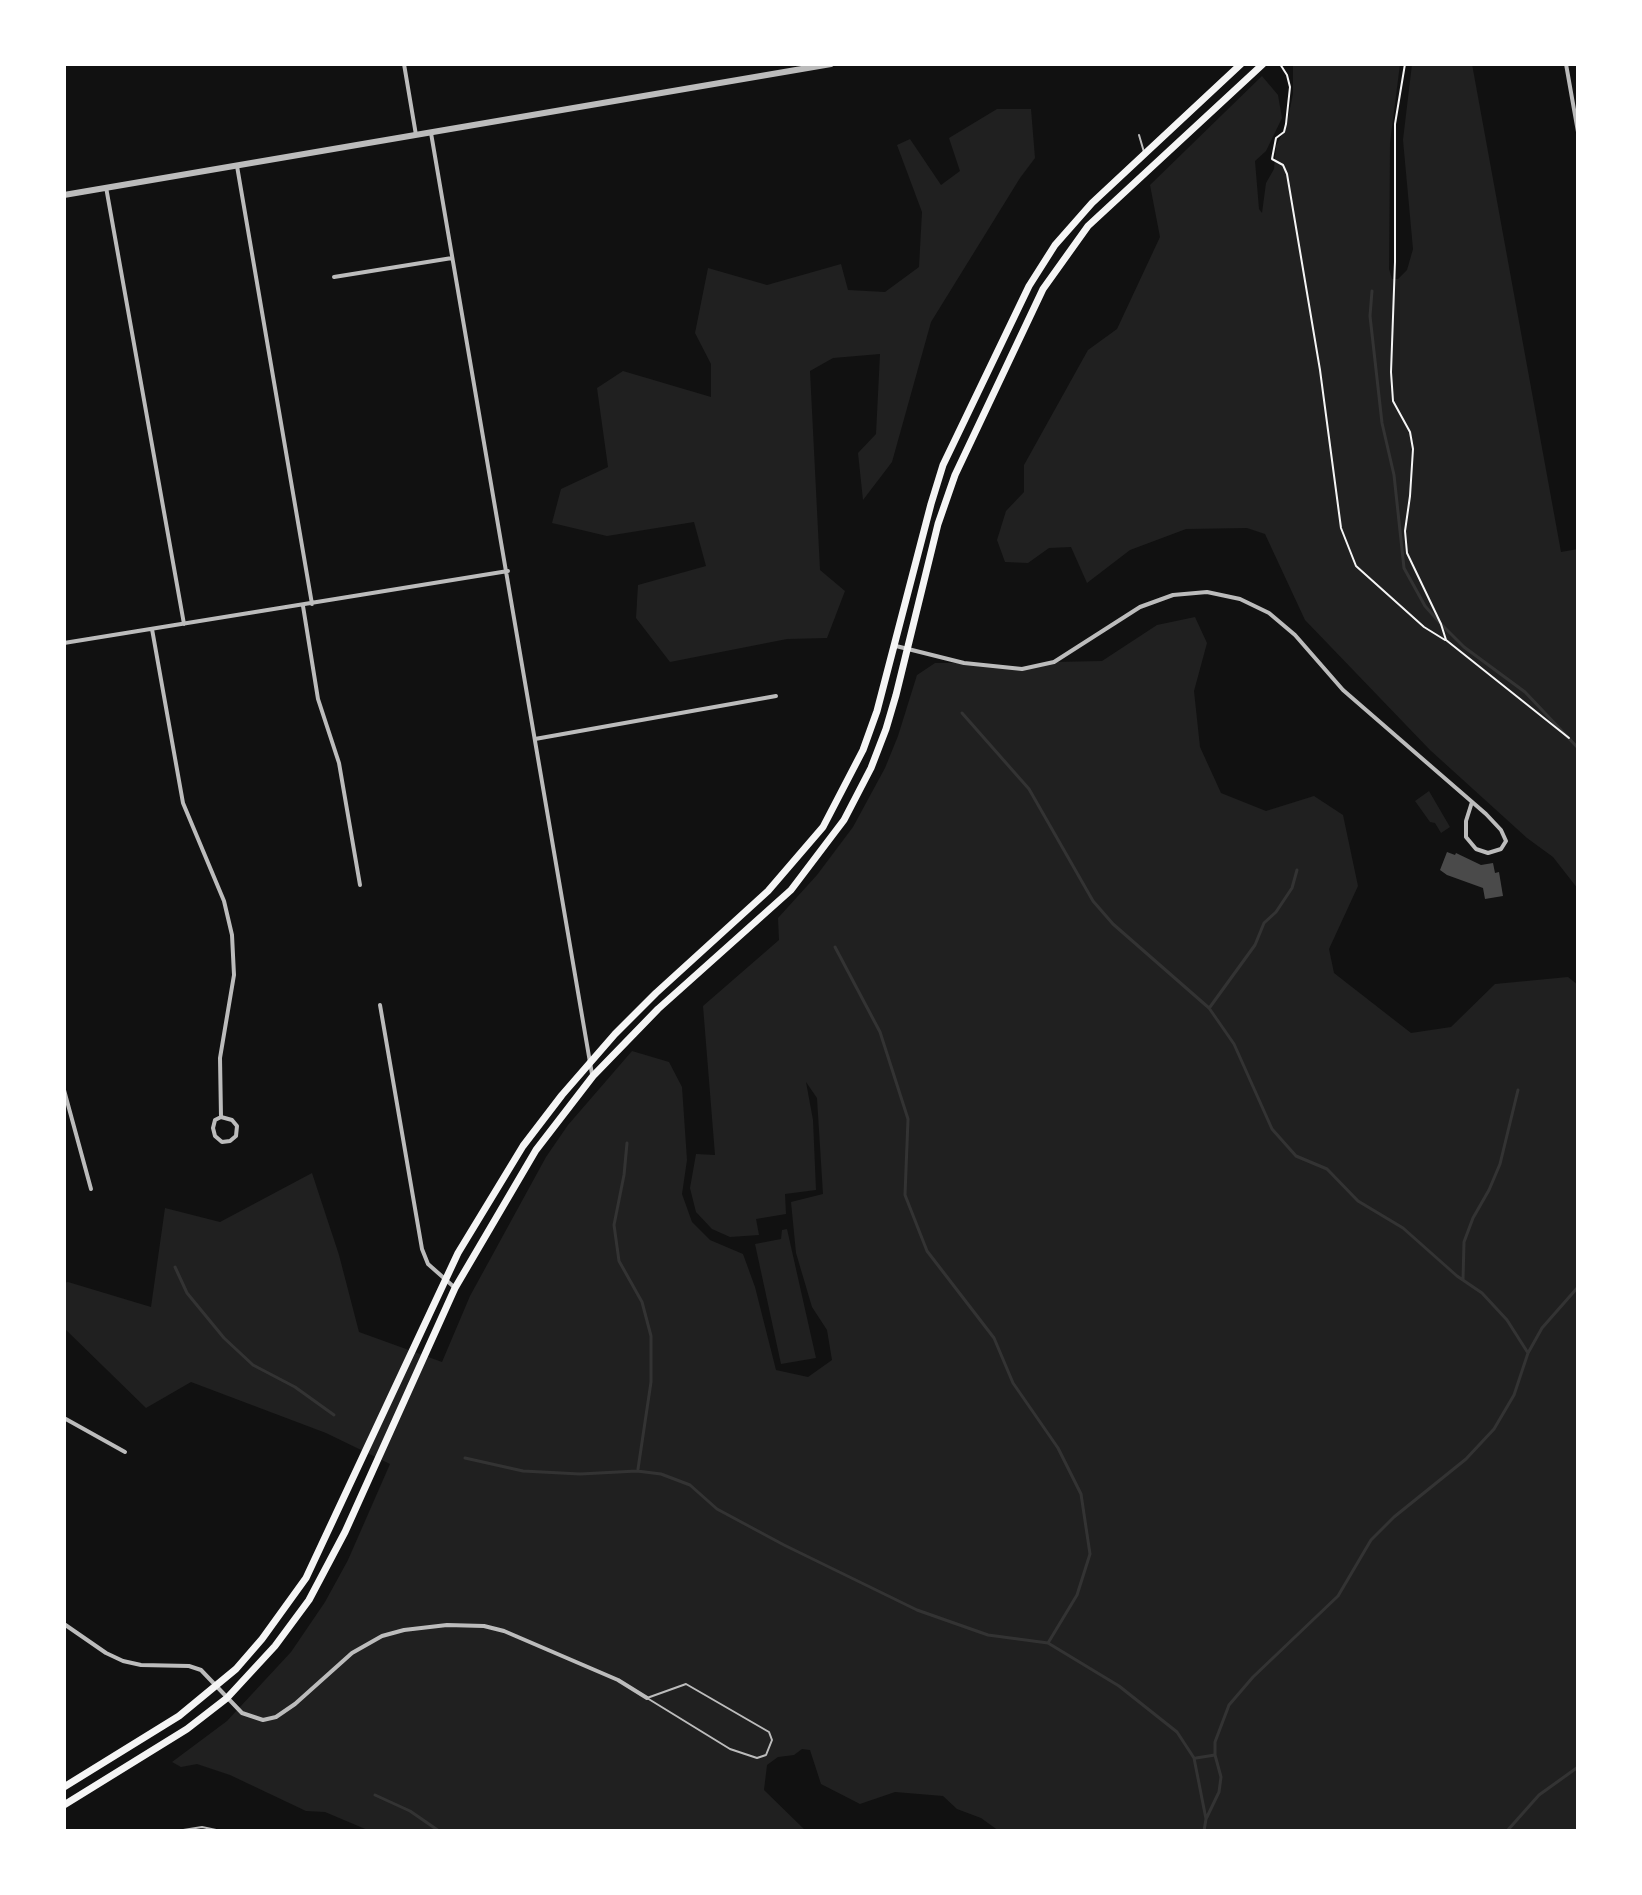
<!DOCTYPE html>
<style>
body{margin:0}
#map{position:relative;width:1642px;height:1895px;overflow:hidden;background:#111;font-family:Rubik,sans-serif}
canvas{display:block}
.frame{position:absolute;inset:0;border:66px solid #fff;pointer-events:none}
</style>
<div id="map">
<canvas width="1642" height="1895"></canvas>
<div class="frame"></div>
</div>
<script>
const g = document.querySelector('canvas').getContext('2d');
g.lineJoin = 'round';
function fillPath(path, color) {
  g.fillStyle = color;
  g.fill(path, 'evenodd');
}
function toPath(rows) {
  const path = new Path2D();
  for (const r of rows) {
    path.moveTo(r[0], r[1]);
    for (let i = 2; i < r.length; i += 2) path.lineTo(r[i], r[i + 1]);
  }
  return path;
}
function strokePath(path, color, width, dash) {
  g.strokeStyle = color;
  g.lineWidth = width;
  g.lineCap = dash ? 'butt' : 'round';
  g.setLineDash(dash || []);
  g.stroke(path);
}
const green = toPath([
 [1293,64,1400,64,1390,143,1389,269,1392,279,1398,279,1407,270,1413,249,1403,140,1412,64,1472,64,1561,552,1578,549,1578,889,1553,857,1527,838,1430,750,1305,620,1265,534,1247,528,1186,529,1130,550,1087,583,1071,547,1049,548,1028,563,1005,562,997,540,1006,511,1024,492,1024,465,1088,350,1117,329,1160,237,1150,185,1262,76,1278,95,1282,118,1266,151,1255,161,1259,209,1262,213,1266,183,1274,169,1276,146,1286,127,1293,94],
 [997,109,1031,109,1035,158,1020,178,931,322,892,462,863,500,858,453,876,434,880,354,833,358,810,371,820,570,845,591,827,638,787,639,670,662,636,618,638,585,706,566,694,522,607,536,552,523,561,489,608,467,597,388,623,371,711,397,711,364,695,333,708,268,767,285,841,264,848,290,885,292,919,267,922,212,897,145,910,139,941,185,960,171,949,138],
 [1195,617,1207,643,1194,691,1200,747,1221,793,1266,811,1314,796,1343,815,1358,886,1329,949,1334,973,1411,1033,1451,1027,1495,984,1568,977,1578,985,1578,1831,999,1831,981,1818,957,1809,943,1796,895,1792,860,1804,821,1784,810,1750,802,1749,794,1755,778,1757,767,1765,764,1790,806,1831,370,1831,325,1812,306,1811,230,1775,197,1764,181,1767,172,1762,227,1721,291,1652,325,1602,348,1560,390,1464,326,1433,191,1382,146,1408,64,1328,64,1283,68,1282,151,1307,165,1208,220,1222,312,1173,339,1255,359,1332,442,1362,470,1296,546,1157,568,1125,632,1051,669,1062,682,1087,687,1160,682,1194,692,1222,710,1240,743,1254,755,1287,776,1370,808,1377,832,1360,827,1330,812,1307,796,1253,791,1202,823,1194,817,1098,806,1082,813,1120,816,1190,785,1194,786,1214,756,1219,759,1235,730,1237,712,1229,696,1212,690,1188,696,1154,715,1155,703,1006,779,940,778,918,817,875,853,827,885,768,898,736,917,675,935,663,964,663,1022,669,1054,662,1102,661,1157,625],
 [1429,791,1450,827,1441,833,1435,823,1430,822,1415,801],
 [787,1229,816,1358,781,1364,755,1244,781,1239,782,1230]
]);
const stream = toPath([
 [1372,291,1370,316,1382,423,1394,475,1404,568,1425,606,1441,624,1464,647,1525,692,1578,748],
 [962,713,1029,789,1093,901,1113,924,1209,1008,1234,1044,1272,1129,1296,1156,1327,1169,1358,1201,1403,1228,1457,1276,1482,1293,1507,1320,1528,1353,1514,1395,1494,1429,1466,1459,1394,1517,1371,1540,1338,1596,1253,1677,1229,1705,1215,1742,1215,1755,1221,1777,1219,1792,1206,1819,1204,1831],
 [835,947,880,1032,908,1119,905,1195,927,1251,994,1338,1013,1383,1058,1448,1081,1494,1090,1554,1077,1595,1048,1643],
 [1210,1007,1255,945,1264,923,1276,912,1292,888,1297,870],
 [627,1143,624,1175,614,1225,619,1261,642,1302,651,1336,651,1382,638,1469],
 [175,1267,187,1293,224,1338,253,1365,295,1387,334,1415],
 [1463,1280,1464,1242,1473,1218,1489,1190,1500,1164,1518,1090],
 [1528,1353,1542,1328,1578,1287],
 [465,1458,523,1471,580,1474,637,1471,661,1474,690,1485,717,1509,784,1545,917,1610,988,1635,1048,1643,1119,1686,1177,1732,1194,1758,1206,1819],
 [1196,1758,1215,1755],
 [375,1795,410,1811,439,1831],
 [1507,1831,1539,1795,1578,1767]
]);
const building = toPath([
 [1447,852,1455,855,1456,853,1481,865,1493,863,1495,873,1499,872,1503,896,1485,899,1483,888,1447,875,1440,870]
]);
const path = toPath([
 [1280,64,1287,75,1290,87,1286,124,1284,132,1276,138,1272,159,1283,165,1287,174,1320,370,1341,528,1356,566,1424,627,1445,640],
 [1405,64,1395,124,1395,262,1391,372,1393,401,1410,432,1413,449,1410,496,1405,531,1407,553,1441,624,1446,640,1569,738]
]);
const service = toPath([
 [1139,135,1144,152],
 [686,1684,769,1732,772,1740,766,1755,757,1758,730,1749,647,1698,686,1684],
 [177,1831,202,1827,221,1831]
]);
const minor = toPath([
 [404,64,416,135],
 [1566,64,1578,132],
 [431,133,592,1074],
 [237,166,312,604],
 [106,187,184,624],
 [334,277,452,258],
 [303,606,318,699,339,763,360,885],
 [152,629,183,803,224,901,232,935,234,975,220,1058,221,1117,215,1120,213,1128,215,1136,222,1142,230,1141,236,1136,237,1126,232,1120,221,1117],
 [64,643,508,571],
 [896,646,964,663,1022,669,1054,662,1140,607,1173,595,1207,592,1240,599,1269,613,1295,635,1343,690,1486,814,1501,830,1506,841,1501,849,1488,853,1476,849,1466,837,1466,821,1472,802],
 [535,739,776,696],
 [380,1005,422,1249,428,1264,454,1287],
 [64,1090,91,1189],
 [64,1418,125,1452],
 [64,1624,106,1653,123,1661,141,1665,189,1666,201,1670,242,1713,263,1720,276,1717,295,1704,352,1653,382,1636,404,1630,447,1625,484,1626,504,1631,618,1680,647,1698]
]);
const tertiary = toPath([
 [64,195,831,64]
]);
const primary = toPath([
 [64,1787,179,1716,236,1669,262,1639,306,1578,458,1253,523,1146,562,1095,615,1034,656,993,768,891,823,827,863,750,877,711,931,504,943,465,1029,286,1055,245,1092,203,1241,64],
 [64,1805,187,1729,227,1698,275,1646,309,1600,345,1532,455,1288,536,1150,593,1076,658,1009,791,890,844,820,871,768,886,729,896,695,938,524,955,475,1043,289,1088,226,1263,64]
]);
fillPath(green, '#202020');
strokePath(stream, '#333', 3);
fillPath(building, '#4a4a4a');
strokePath(path, '#f5f5f5', 2);
strokePath(service, '#bcbcbc', 2);
strokePath(minor, '#bcbcbc', 4);
strokePath(tertiary, '#bcbcbc', 6);
strokePath(primary, '#f5f5f5', 7);
</script>
